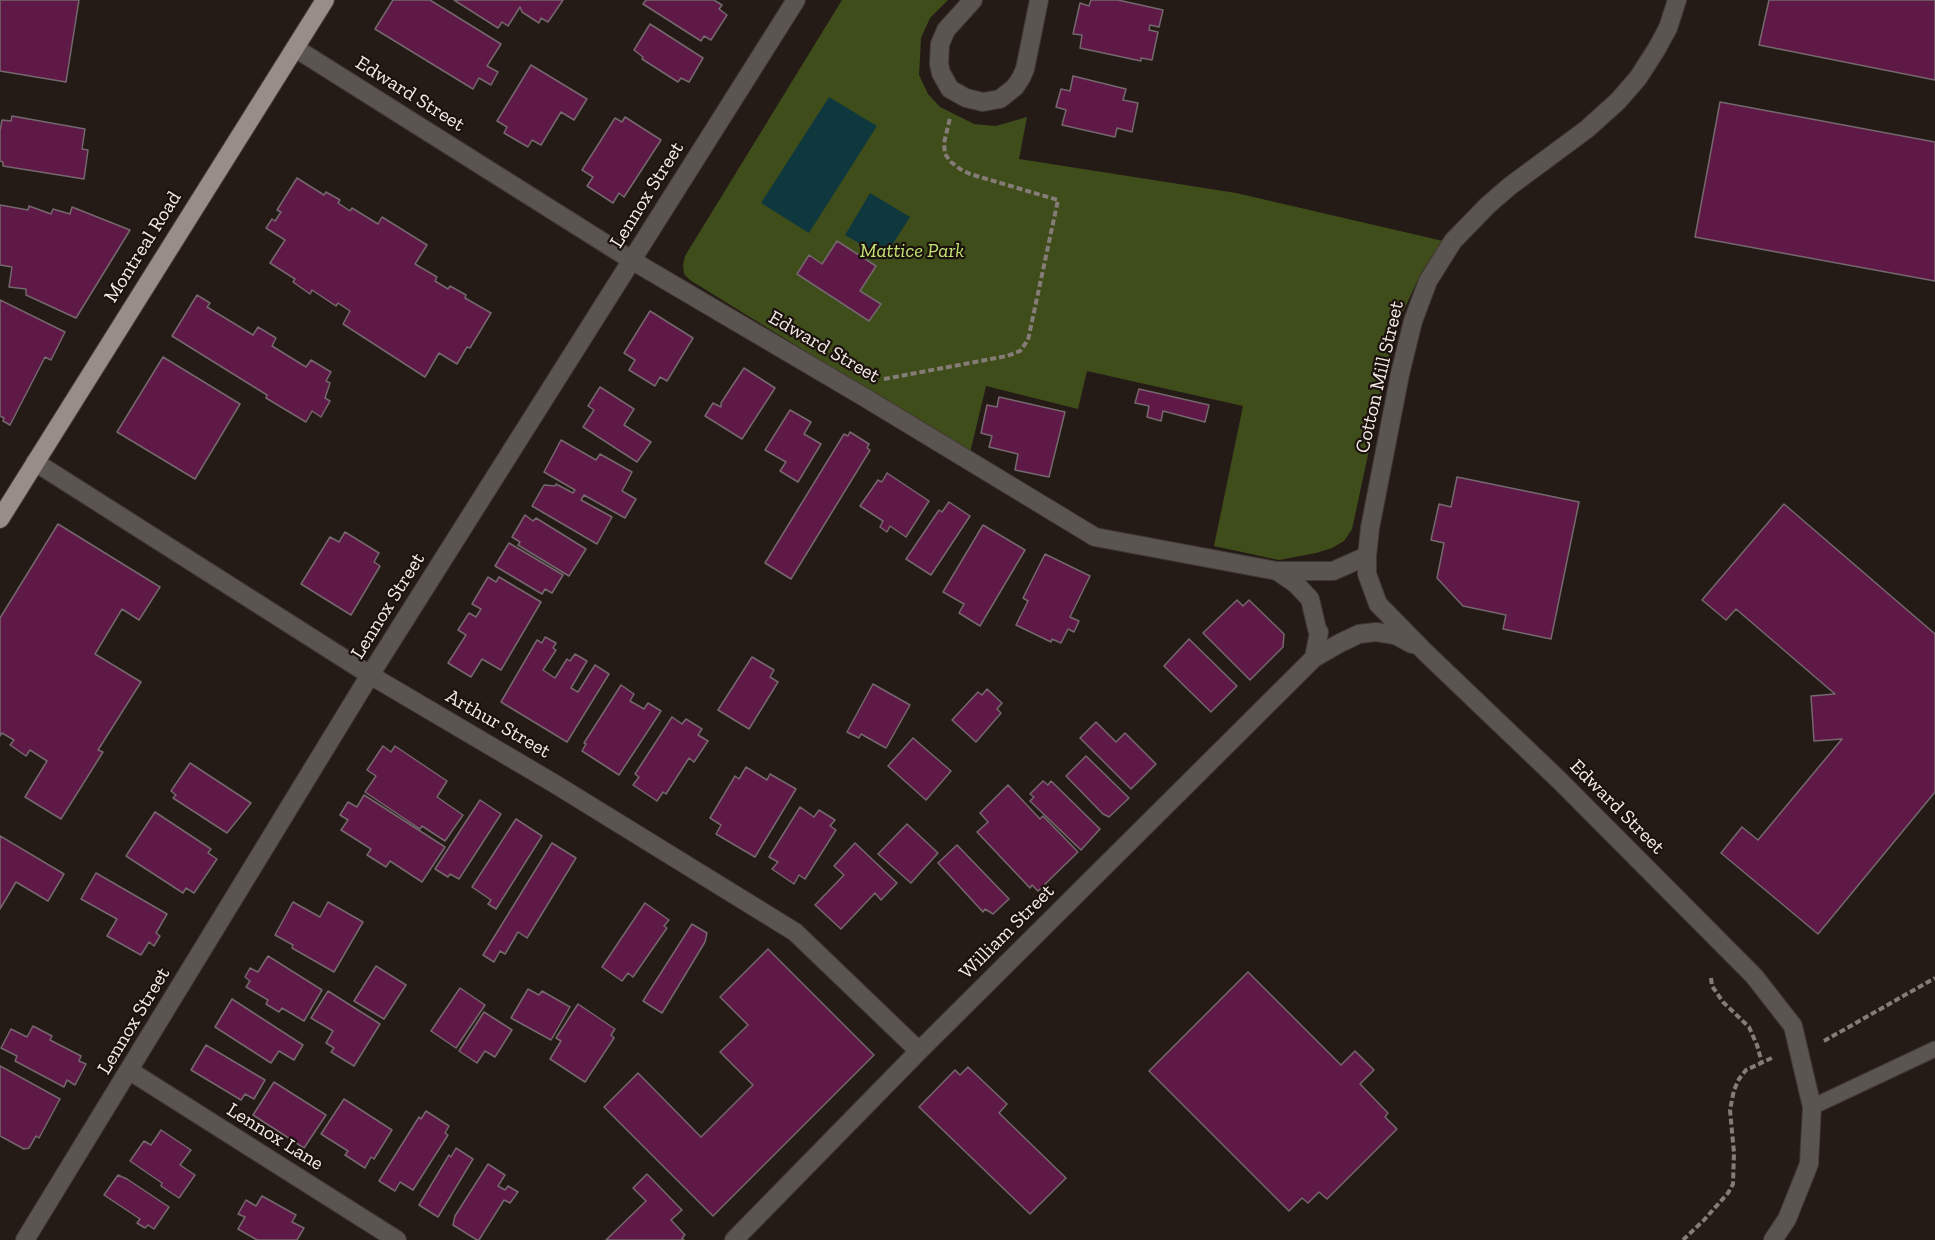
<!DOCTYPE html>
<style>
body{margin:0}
canvas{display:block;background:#251b16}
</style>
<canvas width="1935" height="1240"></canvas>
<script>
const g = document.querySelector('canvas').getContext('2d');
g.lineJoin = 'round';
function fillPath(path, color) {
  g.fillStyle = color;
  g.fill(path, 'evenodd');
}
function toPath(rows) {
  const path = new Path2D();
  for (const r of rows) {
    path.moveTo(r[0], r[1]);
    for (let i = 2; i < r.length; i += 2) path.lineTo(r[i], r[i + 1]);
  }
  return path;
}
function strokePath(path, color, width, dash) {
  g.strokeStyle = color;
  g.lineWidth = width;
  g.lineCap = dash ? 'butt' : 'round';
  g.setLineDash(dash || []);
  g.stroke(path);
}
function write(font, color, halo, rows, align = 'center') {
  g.font = font + ' "Zilla Slab",serif';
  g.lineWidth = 4.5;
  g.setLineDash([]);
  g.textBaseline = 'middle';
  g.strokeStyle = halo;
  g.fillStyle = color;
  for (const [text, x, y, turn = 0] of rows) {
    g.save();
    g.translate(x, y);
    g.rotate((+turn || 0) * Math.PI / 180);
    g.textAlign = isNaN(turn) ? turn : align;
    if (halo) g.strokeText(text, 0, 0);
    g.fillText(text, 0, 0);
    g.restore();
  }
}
const green = toPath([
 [842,0,948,0,930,18,921,38,919,75,928,94,940,107,974,124,996,126,1027,117,1019,159,1236,193,1443,241,1421,273,1401,316,1392,344,1352,529,1344,541,1332,548,1316,553,1279,560,1214,546,1243,406,1087,371,1078,409,986,386,970,453,690,280,684,274,683,265,685,256]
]);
const water = toPath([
 [829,97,877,126,809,233,761,203],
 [870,193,910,217,884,258,845,235]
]);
const building = toPath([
 [0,0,79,0,66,82,0,71,0,0],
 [393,0,430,0,501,44,487,66,498,72,491,85,479,78,473,89,375,29,393,0],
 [454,0,563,0,548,22,541,18,539,23,522,12,520,7,508,26,502,22,498,28,454,0],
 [646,0,714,0,722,5,719,9,727,15,711,40,704,36,701,41,643,4,646,0],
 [1091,0,1118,0,1163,10,1159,27,1150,25,1149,30,1158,32,1152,60,1141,58,1141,61,1080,48,1082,35,1073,34,1080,3,1089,6,1091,0],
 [1769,0,1935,0,1935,80,1759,45,1769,0],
 [650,24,703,58,689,82,681,78,678,82,642,59,643,57,634,50,650,24],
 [531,65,587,99,574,120,561,112,541,145,532,140,528,147,504,133,507,127,497,121,531,65],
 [1073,76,1126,89,1123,100,1138,103,1132,132,1117,128,1115,137,1062,125,1066,110,1056,107,1061,89,1070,91,1073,76],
 [1720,102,1935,142,1935,281,1695,237,1720,102],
 [12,116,85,129,82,149,88,150,84,179,3,166,3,162,0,161,0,131,2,120,11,121,12,116],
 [625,117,661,140,624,197,619,193,613,203,587,186,593,177,582,170,615,118,622,122,625,117],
 [297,178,324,195,326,192,340,200,338,203,350,211,352,208,378,224,382,217,427,245,415,264,437,277,435,281,448,289,450,286,466,295,465,298,491,313,470,348,467,347,457,364,439,353,425,377,343,324,350,311,338,303,336,306,312,290,310,294,293,282,295,279,270,263,285,240,266,228,272,219,275,221,281,212,277,210,297,178],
 [0,205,28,210,29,206,51,214,53,209,70,214,72,207,130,230,76,318,26,295,26,289,9,287,12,267,0,265,0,205],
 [837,241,876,266,860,291,881,304,869,321,797,274,809,255,822,264,837,241],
 [197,295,210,303,207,307,253,335,258,327,276,338,272,346,306,367,311,360,331,372,326,381,330,383,325,398,330,401,321,417,312,411,306,422,266,398,267,395,172,336,197,295],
 [0,300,65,332,51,360,45,357,10,425,3,421,4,418,0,416,0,300],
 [650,311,693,338,667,381,660,377,655,386,629,370,635,360,624,353,650,311],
 [163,357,240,404,195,479,117,432,163,357],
 [744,368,775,388,742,439,705,416,713,403,721,407,721,403,744,368],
 [600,387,634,409,624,425,651,442,637,462,583,427,594,410,588,406,600,387],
 [1139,389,1209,405,1205,422,1163,411,1161,421,1147,417,1149,406,1135,403,1139,389],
 [999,397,1065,412,1049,477,1015,470,1018,454,989,447,992,436,981,433,987,405,997,407,999,397],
 [790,410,811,422,804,434,821,444,798,482,780,471,786,462,765,450,790,410],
 [850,432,869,444,867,448,870,450,791,579,765,563,844,434,848,436,850,432],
 [561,440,596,460,600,454,632,472,622,491,636,499,625,518,584,495,581,500,612,517,597,544,532,506,544,485,555,486,556,484,573,493,575,490,544,472,561,440],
 [887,473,929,501,906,537,890,526,887,532,880,527,883,521,860,506,878,480,882,482,887,473],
 [1457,477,1579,502,1551,639,1503,629,1506,615,1463,606,1437,578,1444,543,1431,540,1439,504,1451,507,1457,477],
 [949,502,970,516,931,575,906,559,939,510,942,512,949,502],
 [1784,504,1935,634,1935,792,1818,934,1721,853,1742,827,1758,840,1842,739,1814,741,1811,696,1835,694,1736,609,1726,620,1702,600,1784,504],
 [525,515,533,521,536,518,586,549,569,576,518,545,520,542,512,537,525,515],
 [58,524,160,587,139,620,122,609,95,654,141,682,98,750,103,752,61,819,25,797,47,761,30,750,26,756,10,745,14,740,2,733,0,736,0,618,58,524],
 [983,525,1025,550,980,626,959,613,964,604,943,592,983,525],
 [345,532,379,553,374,562,380,566,351,615,301,584,330,537,339,542,345,532],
 [509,543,563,575,552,593,545,589,542,594,495,566,509,543],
 [1045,554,1090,576,1070,617,1079,621,1074,632,1068,629,1061,643,1052,639,1051,642,1016,625,1028,601,1023,598,1045,554],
 [488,577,496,582,499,577,541,602,501,670,482,659,471,677,448,663,466,635,458,630,469,613,476,617,481,609,472,604,488,577],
 [1237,600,1243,606,1249,600,1284,634,1283,647,1250,680,1203,633,1237,600],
 [545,637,556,643,553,648,556,650,543,670,555,678,567,659,570,661,575,654,587,661,571,688,578,692,595,665,609,674,567,742,501,702,537,640,542,643,545,637],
 [1189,639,1237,686,1211,712,1164,666,1189,639],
 [752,657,774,670,770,677,778,682,749,729,718,710,752,657],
 [873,684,910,705,886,748,861,734,859,738,847,732,873,684],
 [621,685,634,694,630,701,644,709,648,703,661,711,619,775,582,751,586,744,584,743,621,685],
 [987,689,1002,703,997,709,1001,713,976,742,952,720,978,692,982,695,987,689],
 [672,717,682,724,686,719,702,729,698,735,708,741,694,762,689,758,666,794,663,792,657,801,633,785,639,777,635,774,672,717],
 [1096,722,1116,742,1125,733,1156,764,1131,789,1080,738,1096,722],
 [913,738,951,771,926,800,888,766,913,738],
 [383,746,391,752,395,746,447,781,437,797,463,815,445,841,422,826,420,829,365,792,376,776,367,770,383,746],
 [1086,756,1129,798,1109,817,1103,814,1066,776,1086,756],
 [190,763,251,803,227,833,173,798,176,795,171,791,190,763],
 [746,767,767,780,770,774,796,789,755,857,716,834,721,825,710,818,735,776,739,779,746,767],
 [1043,781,1048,785,1051,781,1100,829,1081,850,1030,801,1034,797,1030,794,1043,781],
 [1008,785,1040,819,1043,816,1078,852,1038,891,1032,885,1030,888,977,832,988,822,980,813,1008,785],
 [364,795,445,847,422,882,390,861,386,867,367,855,371,849,341,830,348,820,340,815,348,802,357,807,364,795],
 [480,800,501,814,459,879,450,874,448,877,435,869,480,800],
 [800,807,814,817,819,810,835,820,830,826,836,830,805,879,799,875,794,884,772,869,778,862,769,857,800,807],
 [155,812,211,849,208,853,217,859,194,893,186,888,183,893,126,856,155,812],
 [516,819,542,836,496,909,488,904,491,900,472,887,516,819],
 [907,824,938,853,911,883,878,854,907,824],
 [0,836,64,874,48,901,16,882,0,909,0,836],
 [552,843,576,858,527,938,518,932,505,954,500,951,494,962,483,955,552,843],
 [855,843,897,883,881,900,875,893,841,929,815,905,844,875,834,866,855,843],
 [957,845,1009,899,993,914,985,909,983,912,938,863,957,845],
 [96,873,167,914,156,933,160,936,154,946,149,942,141,955,107,936,117,919,81,899,96,873],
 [293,902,320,917,328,902,363,922,334,972,292,948,293,945,275,935,293,902],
 [645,903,669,920,664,926,667,928,633,977,628,973,622,981,602,967,645,903],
 [692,924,707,933,705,942,662,1013,643,1001,692,924],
 [768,949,874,1055,713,1216,604,1107,638,1073,701,1137,753,1085,720,1052,748,1025,720,997,768,949],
 [268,956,322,990,304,1021,282,1008,279,1012,266,1004,268,1000,246,987,250,981,245,977,250,968,258,972,268,956],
 [376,966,406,985,384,1019,354,1001,376,966],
 [1248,972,1341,1065,1355,1051,1374,1070,1360,1084,1388,1113,1385,1117,1397,1129,1327,1199,1319,1192,1308,1203,1302,1198,1289,1211,1149,1071,1248,972],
 [460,988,485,1005,456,1048,431,1031,460,988],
 [528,989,539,995,542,991,570,1007,551,1040,511,1018,528,989],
 [328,991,380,1024,354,1066,331,1052,334,1048,326,1043,333,1031,311,1018,328,991],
 [232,999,303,1045,294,1060,279,1051,271,1063,215,1027,232,999],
 [578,1004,615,1029,611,1035,614,1038,585,1082,550,1059,561,1041,556,1038,578,1004],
 [484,1012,512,1030,495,1057,485,1051,477,1063,459,1051,484,1012],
 [33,1026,52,1036,50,1040,81,1056,79,1061,86,1064,75,1085,67,1080,64,1087,15,1061,17,1056,1,1048,11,1029,27,1037,33,1026],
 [206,1045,265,1080,254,1099,245,1094,241,1100,191,1070,206,1045],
 [0,1066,60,1099,39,1138,36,1136,29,1148,24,1149,0,1136,0,1066],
 [968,1067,1007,1104,999,1113,1066,1178,1030,1214,919,1107,955,1070,960,1075,968,1067],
 [274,1082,326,1115,304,1148,253,1115,274,1082],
 [344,1099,392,1130,374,1159,371,1157,365,1168,345,1155,348,1151,321,1134,344,1099],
 [426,1111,449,1126,445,1133,448,1135,413,1190,400,1182,395,1191,379,1181,419,1117,421,1119,426,1111],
 [161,1130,191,1150,180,1165,195,1175,179,1198,161,1186,162,1183,130,1161,144,1141,151,1145,161,1130],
 [456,1148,473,1159,438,1217,419,1205,449,1155,451,1157,456,1148],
 [488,1164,505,1175,498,1186,505,1190,508,1186,518,1192,510,1203,504,1200,479,1240,477,1240,453,1225,455,1216,488,1164],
 [647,1174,682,1210,671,1220,685,1235,682,1238,684,1240,606,1240,646,1201,633,1188,647,1174],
 [118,1175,127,1179,169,1207,154,1229,148,1225,145,1228,137,1223,140,1219,104,1195,118,1175],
 [262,1196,296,1215,292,1222,304,1228,297,1240,257,1240,238,1229,245,1217,238,1214,246,1200,256,1206,262,1196]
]);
const path = toPath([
 [884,379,1007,356,1020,351,1028,340,1058,200,970,174,960,169,951,162,945,154,944,143,950,118],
 [1711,978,1712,986,1723,1002,1749,1027,1757,1045,1762,1063],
 [1824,1041,1935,978],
 [1683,1240,1704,1220,1728,1193,1733,1184,1734,1153,1730,1110,1734,1090,1739,1079,1746,1070,1774,1057]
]);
const lane = toPath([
 [1812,1107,1935,1049]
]);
const street = toPath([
 [973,0,946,30,940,44,939,64,941,73,950,89,966,98,983,102,1000,99,1015,87,1021,78,1025,69,1039,0],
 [1677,0,1668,28,1656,50,1638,78,1618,101,1587,129,1510,186,1488,205,1453,241,1428,281,1413,321,1400,374,1370,528,1367,556,1367,574,1378,604,1426,653,1560,781,1754,976,1793,1026,1812,1107,1809,1164,1787,1219,1773,1240],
 [295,48,633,261,864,397,1095,537,1277,571,1333,571,1367,556],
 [35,462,370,675,555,784,795,932,919,1051],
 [1277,571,1296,584,1310,599,1317,629,1319,632,1314,658,1340,643,1359,634,1376,632,1395,635,1412,644],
 [130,1071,397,1240],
 [25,1240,370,675,796,0],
 [734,1240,919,1051,1314,658]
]);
const primary = toPath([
 [0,519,325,0]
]);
const streetNames = [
 ["Edward Street",410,94,32],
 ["Lennox Street",647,195,-58],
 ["Montreal Road",143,247,-58],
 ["Edward Street",824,347,30],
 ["Cotton Mill Street",1380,377,-77],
 ["Lennox Street",388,606,-58],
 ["Arthur Street",498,724,30],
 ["Edward Street",1617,807,45],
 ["William Street",1007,932,-45],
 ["Lennox Street",134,1021,-59],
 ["Lennox Lane",275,1137,32]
];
const parkNames = [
 ["Mattice Park",912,251]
];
fillPath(green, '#3f4d1a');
fillPath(water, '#0f383e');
fillPath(building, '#5f1947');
strokePath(building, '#74676d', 1.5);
strokePath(lane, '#423833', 17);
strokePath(street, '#423833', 20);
strokePath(primary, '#423833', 20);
strokePath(path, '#857c77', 4, [6, 3]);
strokePath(lane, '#5b5552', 15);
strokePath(street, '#5b5552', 18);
strokePath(primary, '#988d87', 18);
write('20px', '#f3ebe7', '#1c120d', streetNames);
write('italic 20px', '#c3e475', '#1c120d', parkNames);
</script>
